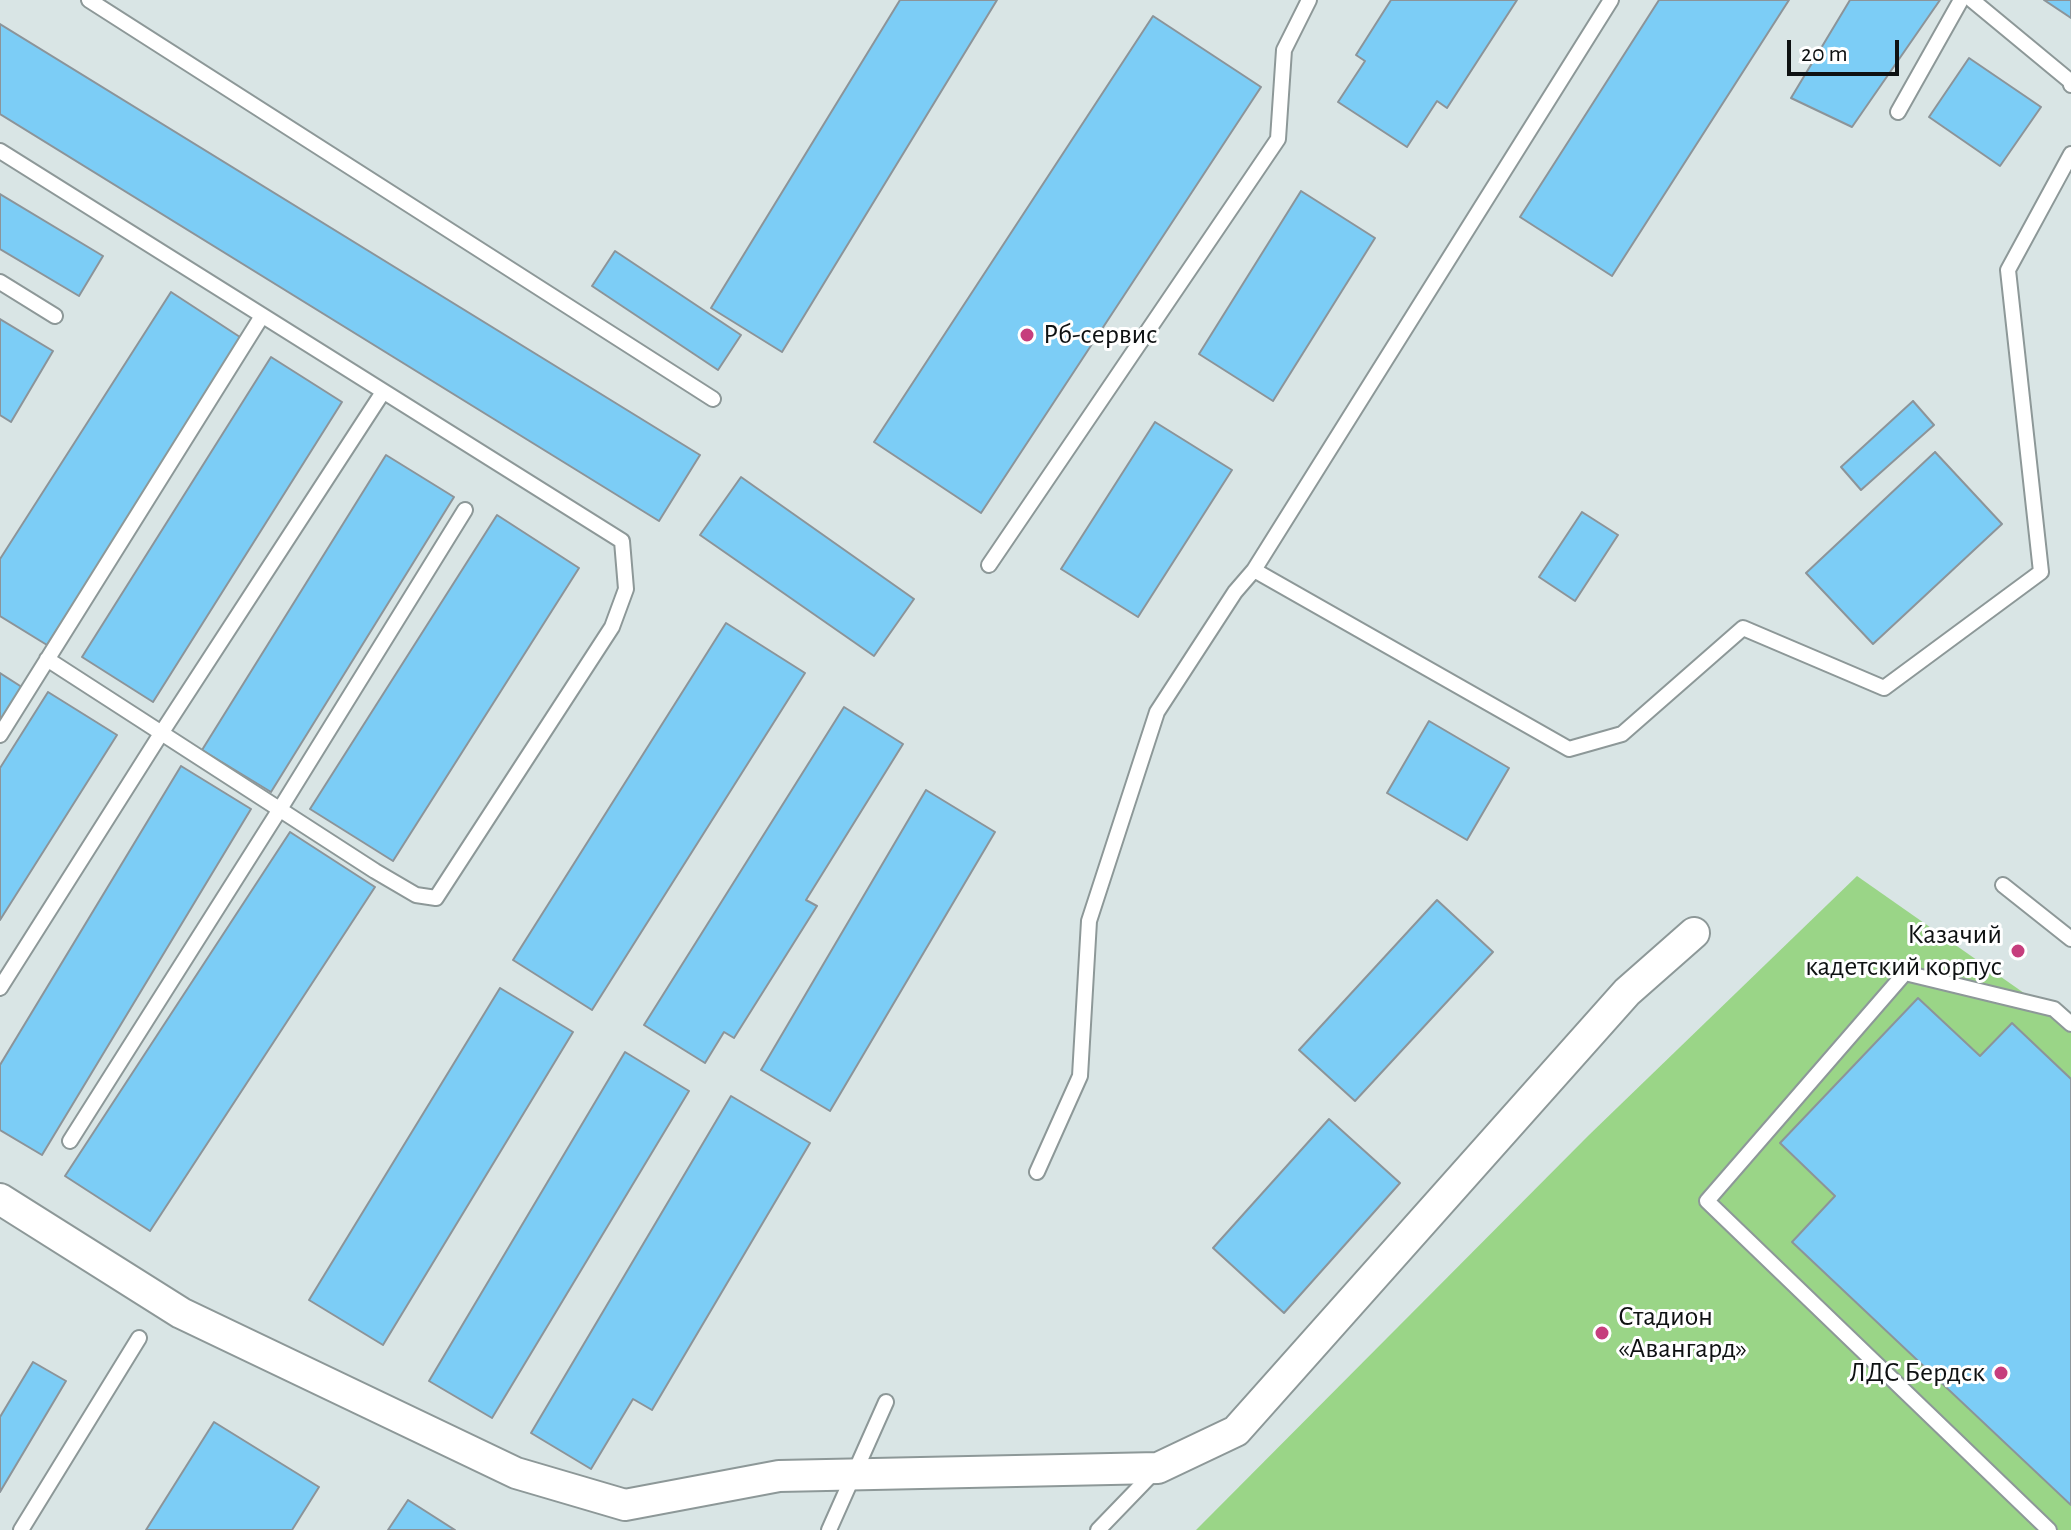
<!DOCTYPE html>
<meta charset="utf-8">
<style>
body{margin:0}
#map{position:relative;width:2071px;height:1530px;overflow:hidden;background:#d9e5e5;font-family:"Alegreya Sans",sans-serif}
canvas{display:block}
.scale{position:absolute;left:1787px;top:40px;width:112px;height:36px;box-sizing:border-box;border:4px solid #0e1112;border-top:0;padding-left:10px;font-size:24px;line-height:28px;white-space:nowrap;color:#0e1112;-webkit-text-stroke:6px #fff;paint-order:stroke}
</style>
<div id="map">
<canvas width="2071" height="1530"></canvas>
<div class="scale">20 m</div>
</div>
<script>
const g = document.querySelector('canvas').getContext('2d');
g.lineJoin = 'round';
function fillPath(path, color) {
  g.fillStyle = color;
  g.fill(path, 'evenodd');
}
function toPath(rows) {
  const path = new Path2D();
  for (const r of rows) {
    path.moveTo(r[0], r[1]);
    for (let i = 2; i < r.length; i += 2) path.lineTo(r[i], r[i + 1]);
  }
  return path;
}
function strokePath(path, color, width, dash) {
  g.strokeStyle = color;
  g.lineWidth = width;
  g.lineCap = dash ? 'butt' : 'round';
  g.setLineDash(dash || []);
  g.stroke(path);
}
function write(font, color, halo, rows, align = 'center') {
  g.font = font + ' "Alegreya Sans",sans-serif';
  g.lineWidth = 6;
  g.setLineDash([]);
  g.textBaseline = 'middle';
  g.strokeStyle = halo;
  g.fillStyle = color;
  for (const [text, x, y, turn = 0] of rows) {
    g.save();
    g.translate(x, y);
    g.rotate((+turn || 0) * Math.PI / 180);
    g.textAlign = isNaN(turn) ? turn : align;
    if (halo) g.strokeText(text, 0, 0);
    g.fillText(text, 0, 0);
    g.restore();
  }
}
const green = toPath([
 [1857,876,2071,1026,2071,1530,1196,1530,1589,1135]
]);
const building = toPath([
 [900,0,997,0,782,352,711,308,900,0],
 [1391,0,1517,0,1447,108,1437,101,1407,147,1338,102,1365,61,1356,55,1391,0],
 [1659,0,1789,0,1612,276,1520,217,1659,0],
 [1850,0,1940,0,1852,127,1791,98,1850,0],
 [2044,0,2071,0,2071,18,2044,0],
 [1153,16,1261,87,981,513,874,442,1153,16],
 [0,24,700,455,659,521,0,114,0,24],
 [1969,58,2041,107,2000,166,1929,117,1969,58],
 [1301,191,1375,238,1273,401,1199,354,1301,191],
 [0,194,103,256,79,296,0,249,0,194],
 [615,251,741,335,718,370,592,286,615,251],
 [171,292,243,339,47,645,0,616,0,559,171,292],
 [0,319,53,351,11,422,0,415,0,319],
 [271,357,342,402,153,702,82,657,271,357],
 [1913,401,1934,425,1861,490,1841,467,1913,401],
 [1155,422,1232,470,1138,617,1061,569,1155,422],
 [1935,452,2002,524,1873,644,1806,573,1935,452],
 [386,455,454,497,271,792,202,750,386,455],
 [741,477,914,599,874,656,700,535,741,477],
 [1582,512,1618,535,1575,601,1539,577,1582,512],
 [497,515,579,568,393,861,310,809,497,515],
 [726,623,805,673,592,1010,513,960,726,623],
 [0,673,28,691,0,737,0,673],
 [48,692,117,735,0,920,0,768,48,692],
 [844,707,903,744,806,900,817,906,734,1038,724,1032,705,1063,644,1025,844,707],
 [1429,721,1509,768,1467,840,1387,793,1429,721],
 [181,766,251,809,42,1155,0,1130,0,1065,181,766],
 [926,790,995,832,830,1111,761,1070,926,790],
 [290,832,375,887,150,1231,65,1176,290,832],
 [1437,900,1493,952,1355,1101,1299,1050,1437,900],
 [500,988,573,1032,383,1345,309,1300,500,988],
 [1918,998,1980,1056,2012,1023,2071,1079,2071,1505,1792,1242,1835,1196,1780,1143,1918,998],
 [625,1052,689,1091,492,1418,429,1381,625,1052],
 [731,1096,810,1143,652,1410,633,1399,591,1469,531,1433,731,1096],
 [1329,1119,1400,1183,1284,1313,1213,1248,1329,1119],
 [33,1362,66,1381,0,1492,0,1417,33,1362],
 [214,1422,319,1487,292,1530,146,1530,214,1422],
 [408,1500,455,1530,388,1530,408,1500]
]);
const lane = toPath([
 [89,0,713,399],
 [1611,0,1254,570,1569,749,1622,734,1743,628,1884,688,2041,572,2008,270,2071,154],
 [1972,0,2070,81,2071,85],
 [1898,112,1961,0],
 [0,151,622,541,626,589,612,627,436,898,416,895,375,871,47,659],
 [0,282,55,316],
 [989,565,1278,139,1284,50,1309,0],
 [0,735,262,316],
 [2003,885,2071,939],
 [0,988,162,732,383,392],
 [70,1141,280,809,465,510],
 [1037,1172,1080,1076,1089,921,1157,712,1235,592,1254,570],
 [21,1530,139,1338],
 [829,1530,886,1402],
 [1098,1530,1156,1470],
 [2049,1530,1707,1201,1905,973,2054,1009,2071,1024]
]);
const street = toPath([
 [0,1199,181,1313,516,1473,625,1505,779,1476,1158,1468,1236,1431,1627,992,1694,933]
]);
const markers = [
 [1027,335,8,"#c63e7d"],
 [2018,951,8,"#c63e7d"],
 [1602,1333,8,"#c63e7d"],
 [2001,1373,8,"#c63e7d"]
];
const poiNames = [
 ["Рб-сервис",1043,335],
 ["Казачий",2002,935,"right"],
 ["кадетский корпус",2002,967,"right"],
 ["Стадион",1618,1317],
 ["«Авангард»",1618,1349],
 ["ЛДС Бердск",1985,1373,"right"]
];
fillPath(green, '#9ad587');
fillPath(building, '#7ccdf6');
strokePath(building, '#8c9499', 2);
strokePath(lane, '#8d9898', 18);
strokePath(street, '#8d9898', 34);
strokePath(lane, '#fff', 14);
strokePath(street, '#fff', 30);
for (const [x, y, r, color] of markers) {
  const dot = new Path2D();
  dot.arc(x, y, r, 0, 2 * Math.PI);
  g.fillStyle = color;
  g.fill(dot);
  strokePath(dot, '#fff', 3);
}
write('28px', '#0e1112', '#fff', poiNames, 'left');
</script>
